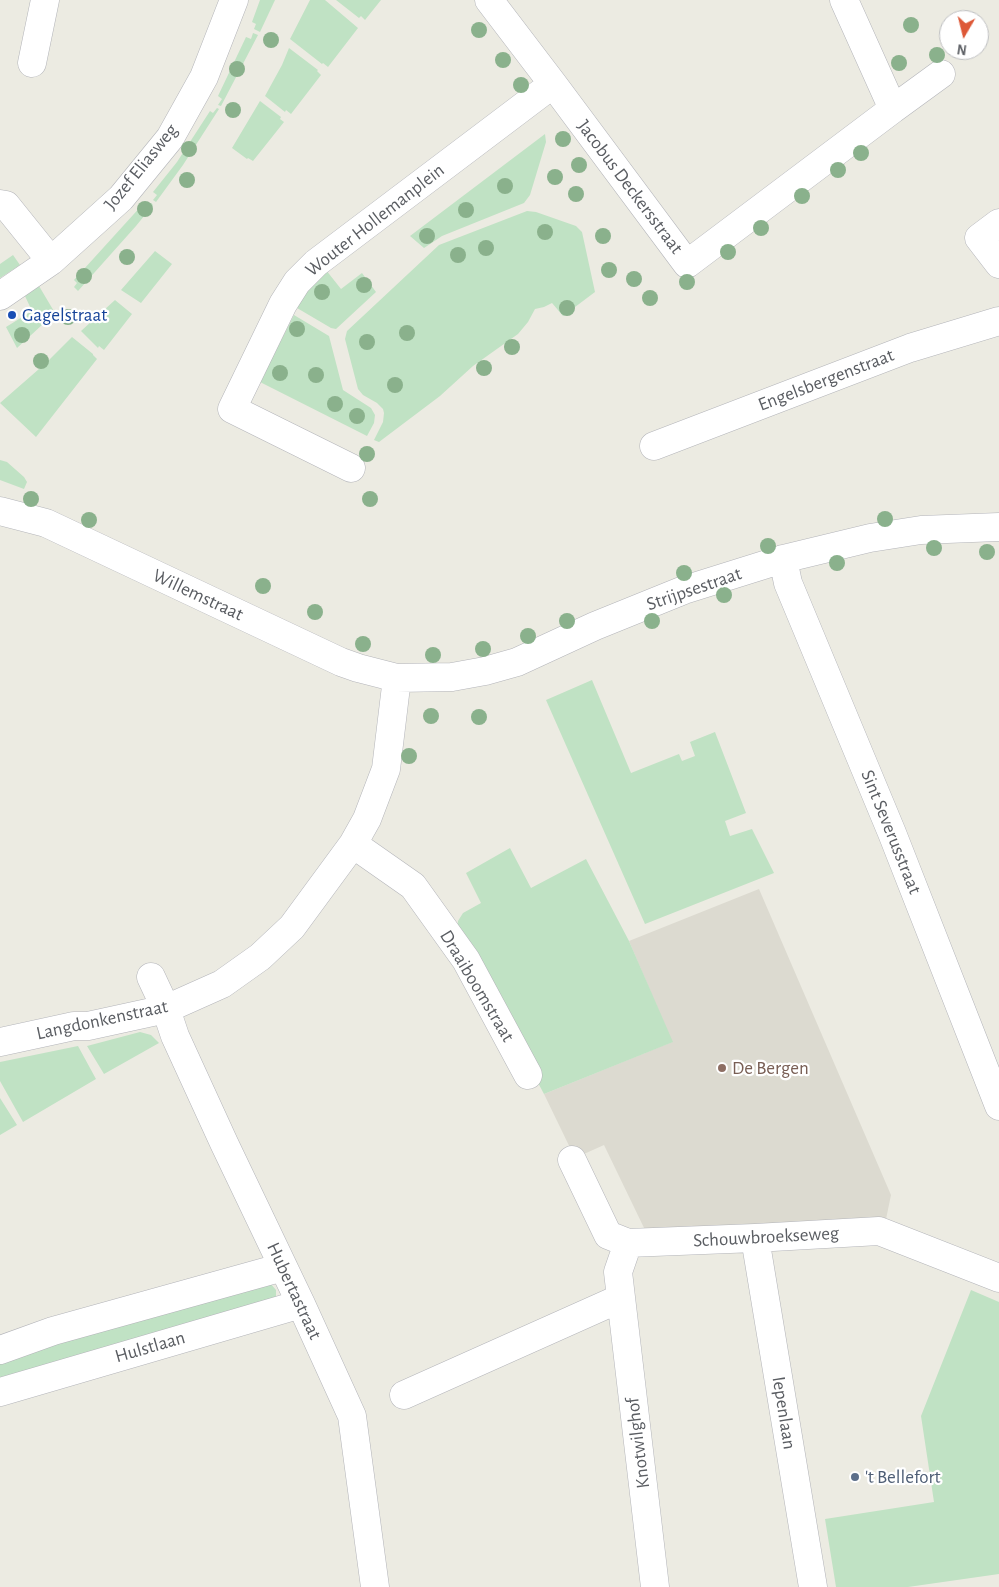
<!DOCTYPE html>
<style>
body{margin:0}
#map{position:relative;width:999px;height:1587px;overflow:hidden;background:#ecebe2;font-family:"Alegreya Sans",sans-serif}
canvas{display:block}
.north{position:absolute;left:939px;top:10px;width:50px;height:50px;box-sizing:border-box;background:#fff;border:1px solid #bdbec0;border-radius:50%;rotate:188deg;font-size:14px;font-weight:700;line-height:20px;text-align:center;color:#5a5d62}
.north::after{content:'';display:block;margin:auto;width:18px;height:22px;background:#dd5837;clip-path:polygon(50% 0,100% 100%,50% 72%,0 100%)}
</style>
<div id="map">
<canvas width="999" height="1587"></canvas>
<div class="north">N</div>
</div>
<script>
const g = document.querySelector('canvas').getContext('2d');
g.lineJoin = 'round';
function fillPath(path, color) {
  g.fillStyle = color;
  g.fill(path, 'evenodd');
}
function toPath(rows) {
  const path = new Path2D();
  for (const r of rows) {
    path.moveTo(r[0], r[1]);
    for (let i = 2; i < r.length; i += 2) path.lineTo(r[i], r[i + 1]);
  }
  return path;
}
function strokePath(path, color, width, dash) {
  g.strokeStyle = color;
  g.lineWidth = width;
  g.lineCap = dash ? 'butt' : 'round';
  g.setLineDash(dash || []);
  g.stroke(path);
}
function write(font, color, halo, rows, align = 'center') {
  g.font = font + ' "Alegreya Sans",sans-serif';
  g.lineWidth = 4.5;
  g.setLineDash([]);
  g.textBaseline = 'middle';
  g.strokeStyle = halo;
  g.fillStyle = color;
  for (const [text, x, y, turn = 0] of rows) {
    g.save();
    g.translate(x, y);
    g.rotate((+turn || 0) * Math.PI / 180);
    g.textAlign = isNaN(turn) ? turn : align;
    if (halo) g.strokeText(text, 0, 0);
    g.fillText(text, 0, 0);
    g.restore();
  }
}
const education = toPath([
 [759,889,891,1195,885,1224,861,1218,646,1232,604,1145,575,1158,544,1094,672,1042,629,941]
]);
const green = toPath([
 [260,0,275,0,260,32,254,29,256,24,252,22],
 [310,0,325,0,358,28,328,67,323,63,322,64,290,39],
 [336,0,381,0,365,20,361,16,359,18],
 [253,33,258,35,221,106,218,105,222,99,218,96,246,37,251,39],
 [289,48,318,70,317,71,321,75,291,114,286,110,285,112,265,96,282,65],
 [260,101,281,117,280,119,284,122,253,161,248,158,247,159,232,148],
 [217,108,219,109,183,165,156,202,153,200,157,195,153,192,177,162,210,111,213,113],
 [545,134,546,142,530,195,524,203,442,236,424,248,410,236],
 [151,203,153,205,136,226,78,291,74,287,77,283,74,280,143,204,147,207],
 [527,211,536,212,576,226,582,232,595,292,563,316,552,303,544,307,535,309,528,322,518,334,473,366,440,396,379,442,374,440,383,422,384,413,383,409,377,403,363,395,358,389,345,339,347,331,439,245],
 [155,251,172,264,141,303,121,290],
 [13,255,20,265,0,278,0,264],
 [326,270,341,289,362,273,376,292,336,329,331,328,297,308,304,292],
 [39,286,55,313,17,348,6,327,32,311,25,296],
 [115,300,132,314,104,350,99,346,98,348,81,331],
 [294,315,329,336,343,390,371,408,375,415,374,423,367,436,260,382],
 [72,337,93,354,93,355,97,359,36,437,0,403,47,362],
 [0,460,7,462,24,477,27,482,24,489,0,480],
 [592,680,631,773,679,754,682,761,695,756,690,742,715,732,746,813,725,821,730,836,752,829,774,873,645,924,546,700],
 [510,848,531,888,586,859,629,941,673,1042,544,1094,457,931,458,921,463,913,481,903,466,873],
 [140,1032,151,1035,159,1043,104,1074,87,1046],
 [78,1046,96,1079,23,1122,0,1081,0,1062],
 [0,1098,17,1125,0,1135],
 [270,1283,276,1290,276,1298,0,1383,0,1358],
 [971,1290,999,1302,999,1574,908,1587,836,1587,825,1519,934,1502,921,1416]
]);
const minor = toPath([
 [489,0,553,84,687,264,893,109,844,0],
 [32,63,45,0],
 [893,109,941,74],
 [0,204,6,205,51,261],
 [999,223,979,238,999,264],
 [0,296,51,261,121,198,170,138,204,77,234,0],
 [654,446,910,348,999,321],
 [351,468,232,409,283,304,297,282,316,263,553,84],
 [0,511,46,523,341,662,358,668,397,678,452,677,485,671,517,662,595,626,684,590,783,559,870,538,921,530,999,527],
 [783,559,788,583,892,833,999,1106],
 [353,844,413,886,466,960,528,1075],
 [151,977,166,1009,175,1036,224,1143,301,1304,352,1416,375,1587],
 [0,1042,74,1026,88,1026,166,1009,222,984,260,957,292,927,353,844,367,819,386,769,397,678],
 [572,1160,608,1235,628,1243,755,1238,879,1231,999,1278],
 [755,1238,813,1587],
 [628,1243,618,1272,655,1587],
 [0,1350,53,1331,283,1267],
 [0,1392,301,1304],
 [404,1395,621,1298]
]);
const trees = [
 [911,25],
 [479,30],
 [271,40],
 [937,55],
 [503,60],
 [899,63],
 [237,69],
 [521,85],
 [233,110],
 [563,139],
 [189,149],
 [861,153],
 [579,165],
 [838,170],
 [555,177],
 [187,180],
 [505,186],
 [576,194],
 [802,196],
 [145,209],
 [466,210],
 [761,228],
 [545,232],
 [427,236],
 [603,236],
 [486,248],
 [728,252],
 [458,255],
 [127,257],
 [609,270],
 [84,276],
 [634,279],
 [687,282],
 [364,285],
 [322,292],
 [650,298],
 [567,308],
 [68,317],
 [297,329],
 [407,333],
 [22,335],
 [367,342],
 [512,347],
 [41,361],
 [484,368],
 [280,373],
 [316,375],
 [395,385],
 [335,404],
 [357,416],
 [367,454],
 [31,499],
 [370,499],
 [885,519],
 [89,520],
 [768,546],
 [934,548],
 [987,552],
 [837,563],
 [684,573],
 [263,586],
 [724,595],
 [315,612],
 [567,621],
 [652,621],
 [528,636],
 [363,644],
 [483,649],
 [433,655],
 [431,716],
 [479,717],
 [409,756]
];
const markers = [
 [12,315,5,"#1a4fb4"],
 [722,1068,5,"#8d6e63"],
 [855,1477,5,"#5c6f8a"]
];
const streetNames = [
 ["Jozef Eliasweg",141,167,-51],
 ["Jacobus Deckersstraat",630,187,53],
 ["Wouter Hollemanplein",375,220,-38],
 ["Engelsbergenstraat",826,380,-21],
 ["Strijpsestraat",694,589,-19],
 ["Willemstraat",198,595,25],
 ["Sint Severusstraat",891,832,68],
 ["Draaiboomstraat",477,986,59],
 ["Langdonkenstraat",102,1020,-12],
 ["Schouwbroekseweg",766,1237,-3],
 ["Hubertastraat",294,1291,65],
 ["Hulstlaan",150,1347,-16],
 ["Iepenlaan",784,1413,81],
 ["Knotwilghof",638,1443,-97]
];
const transitNames = [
 ["Gagelstraat",22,315]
];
const educationNames = [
 ["De Bergen",732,1068]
];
const serviceNames = [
 ["'t Bellefort",865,1477]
];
fillPath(education, '#dcdad0');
fillPath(green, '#c0e2c4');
strokePath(minor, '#b3b4b9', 29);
strokePath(minor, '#fff', 28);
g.fillStyle = '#8ab18c';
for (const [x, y] of trees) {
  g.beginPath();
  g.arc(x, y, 8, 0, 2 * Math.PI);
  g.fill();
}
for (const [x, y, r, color] of markers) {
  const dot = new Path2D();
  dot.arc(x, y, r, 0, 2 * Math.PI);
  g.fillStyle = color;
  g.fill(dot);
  strokePath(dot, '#fff', 2);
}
write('19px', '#5a5d62', '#fff', streetNames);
write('19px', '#164399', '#fff', transitNames, 'left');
write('19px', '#785e54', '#fff', educationNames, 'left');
write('19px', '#4e5e75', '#fff', serviceNames, 'left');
</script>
